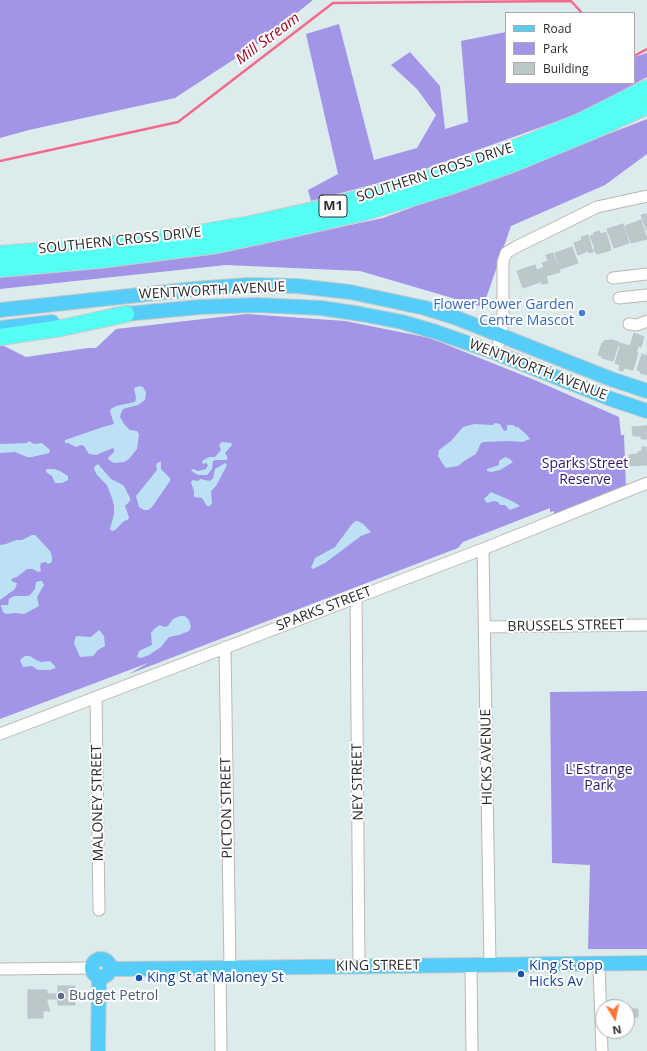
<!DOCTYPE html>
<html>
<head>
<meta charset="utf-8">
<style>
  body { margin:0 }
  #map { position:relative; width:647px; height:1051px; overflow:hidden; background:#dceced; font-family:"Open Sans",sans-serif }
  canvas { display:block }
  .legend { position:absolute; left:505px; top:12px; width:130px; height:72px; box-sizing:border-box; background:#fff; border:1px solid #aaa; margin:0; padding:5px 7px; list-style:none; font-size:12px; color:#2b2b2b }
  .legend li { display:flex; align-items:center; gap:8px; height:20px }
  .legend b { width:20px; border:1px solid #aaa }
  .north { position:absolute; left:595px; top:999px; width:40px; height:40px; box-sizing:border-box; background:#fff; border:1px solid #aaa; border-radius:50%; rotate:170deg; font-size:11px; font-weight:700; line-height:16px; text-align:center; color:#2b2b2b }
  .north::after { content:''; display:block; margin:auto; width:14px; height:18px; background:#ff7637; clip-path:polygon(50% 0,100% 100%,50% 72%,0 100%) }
</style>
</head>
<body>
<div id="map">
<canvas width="647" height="1051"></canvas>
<ul class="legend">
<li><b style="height:5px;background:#56cdf8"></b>Road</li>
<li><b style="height:11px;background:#a295e7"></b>Park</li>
<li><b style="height:11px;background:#bbc7c9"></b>Building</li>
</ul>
<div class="north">N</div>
</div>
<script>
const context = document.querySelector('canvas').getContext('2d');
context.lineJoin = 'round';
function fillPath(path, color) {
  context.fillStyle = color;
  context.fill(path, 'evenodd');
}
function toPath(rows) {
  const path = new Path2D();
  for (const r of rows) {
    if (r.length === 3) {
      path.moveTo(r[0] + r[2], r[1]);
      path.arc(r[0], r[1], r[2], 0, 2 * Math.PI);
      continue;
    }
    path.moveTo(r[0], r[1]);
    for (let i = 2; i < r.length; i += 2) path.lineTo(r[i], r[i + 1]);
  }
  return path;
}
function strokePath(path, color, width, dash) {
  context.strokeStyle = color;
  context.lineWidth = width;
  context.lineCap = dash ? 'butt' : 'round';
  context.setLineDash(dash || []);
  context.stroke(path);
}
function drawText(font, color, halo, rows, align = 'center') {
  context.font = font + ' "Open Sans",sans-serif';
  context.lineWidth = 4;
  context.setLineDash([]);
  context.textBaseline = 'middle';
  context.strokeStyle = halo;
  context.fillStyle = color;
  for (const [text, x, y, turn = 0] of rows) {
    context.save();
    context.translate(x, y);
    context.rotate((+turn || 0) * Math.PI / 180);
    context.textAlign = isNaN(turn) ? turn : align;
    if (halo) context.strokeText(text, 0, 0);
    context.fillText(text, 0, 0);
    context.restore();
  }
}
fillPath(toPath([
  [0,0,313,0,262,41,175,98,29,130,0,138],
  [339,24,374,160,417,148,436,115,417,89,391,65,410,52,440,86,445,129,468,122,461,41,506,32,506,83,634,83,634,57,647,53,647,77,583,112,408,175,311,201,308,190,338,174,306,34],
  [647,119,647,154,605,185,511,226,483,307,360,271,226,265,0,289,0,277,210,255,383,218,531,164],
  [247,314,345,321,430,338,537,381,619,417,621,435,624,435,626,489,554,516,554,511,550,512,550,508,463,542,458,548,129,674,148,663,0,719,0,346,4,346,26,357,88,348,96,348,116,329],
  [647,691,647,949,588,949,590,865,552,863,550,692]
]), '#a295e7');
fillPath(toPath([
  [140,386,143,387,146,392,145,400,138,405,123,409,121,413,120,417,124,424,130,430,137,431,139,434,137,449,129,459,124,462,114,463,109,460,108,458,114,452,114,449,113,448,96,455,89,454,84,446,81,445,76,447,68,443,65,443,65,440,68,439,103,427,114,424,110,411,111,409,116,406,135,402,136,398,134,388],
  [495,423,500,424,504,431,507,430,507,425,514,425,515,427,518,427,527,435,530,439,522,442,510,441,484,442,481,443,476,454,464,461,458,466,446,468,443,464,438,456,439,450,451,441,463,427,474,424,493,425],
  [29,441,34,444,42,443,50,450,49,453,32,457,27,457,15,452,0,453,0,444,27,443],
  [222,442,231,443,232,445,225,453,227,456,227,460,216,460,213,461,212,469,207,475,198,475,193,472,191,470,193,469,198,471,206,469,208,465,206,463,203,464,202,461,209,457,215,457,221,450,219,445],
  [505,457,510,459,513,462,500,470,491,472,487,471,487,469,499,465,499,461],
  [161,461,161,469,170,478,170,481,152,507,148,510,144,510,139,507,136,496,157,470,156,464],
  [225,463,227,465,216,486,211,491,212,503,210,506,207,506,202,498,194,497,194,491,191,482,193,480,198,481,200,479,210,481,213,478,215,469],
  [98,464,111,479,123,485,125,488,130,498,130,501,125,506,129,517,128,520,124,521,115,530,112,531,110,529,114,514,114,506,112,498,107,485,97,475,94,469,95,466],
  [47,469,54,469,60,471,68,476,68,480,62,483,55,483,52,476,46,472,46,470],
  [491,492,514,502,520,506,510,510,505,505,500,505,498,502,494,501,487,503,484,499],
  [356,521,358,521,363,524,371,532,361,536,325,563,313,569,311,568,315,558,335,547,352,524],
  [32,535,35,535,39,539,50,551,52,557,52,562,48,564,46,562,41,563,40,567,41,571,38,572,33,569,27,569,17,577,13,578,11,581,17,583,15,589,0,600,0,545,6,544,16,540,22,540],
  [40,581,42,581,44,585,37,597,39,606,24,614,16,613,6,614,3,612,1,606,2,605,8,605,9,599,14,596,27,596,30,595,35,589,36,582],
  [180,616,185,616,189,620,191,627,189,631,179,635,169,637,161,647,149,655,141,658,137,657,139,651,152,645,151,633,154,629,160,625,164,627,168,626,173,619],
  [99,630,104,636,105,646,98,650,93,656,80,657,74,643,76,636,91,637],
  [25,656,30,656,36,660,41,662,50,661,55,666,55,668,50,670,38,670,32,666,23,667,20,660]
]), '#bde1f4');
strokePath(toPath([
  [634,56,647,49],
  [0,161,178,122,333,3,571,1,582,13]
]), '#f5698a', 2.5);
const building = toPath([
  [647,214,647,231,641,215,647,214],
  [641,220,647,239,631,243,625,226,641,220],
  [623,224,629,243,614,248,607,229,623,224],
  [599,231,601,234,606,232,611,250,597,254,596,252,595,252,594,248,595,248,590,236,594,235,593,233,599,231],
  [588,235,593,252,589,253,588,251,578,255,574,243,582,240,581,237,588,235],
  [572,247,578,263,560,269,555,253,572,247],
  [553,253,560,272,546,276,548,283,542,284,537,270,544,267,542,263,548,261,546,255,553,253],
  [535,265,540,282,523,288,517,271,535,265],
  [634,333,644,337,641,347,638,346,636,353,638,353,633,370,624,368,623,371,619,370,620,365,615,363,620,347,619,346,620,343,630,346,634,333],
  [612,340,619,342,613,361,602,358,602,356,598,355,602,343,603,343,604,341,612,340],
  [642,354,647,356,647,375,640,373,641,371,637,370,642,354],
  [647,426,647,439,641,439,641,436,633,436,632,427,647,426],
  [642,447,647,447,647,465,629,466,629,455,638,454,638,452,642,451,642,447],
  [58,986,75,986,75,1005,58,1005,58,999,47,999,47,994,58,994,58,986],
  [28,990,47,990,47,1002,50,1011,28,1010,28,990],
  [627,1007,631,1007,631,1017,627,1017,627,1007],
  [632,1009,638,1009,638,1017,632,1017,632,1009],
  [28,1010,43,1010,43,1018,28,1018,28,1010]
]);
fillPath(building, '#bbc7c9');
strokePath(building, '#b5c6c9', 1);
const minor = toPath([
  [613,278,647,274],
  [619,298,647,295],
  [629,324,637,325,647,321],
  [496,353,501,335,503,323,503,262,506,253,516,247,597,207,647,196],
  [483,549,490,965],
  [356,597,359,967],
  [485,627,647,625],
  [225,647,230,968],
  [96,697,99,910],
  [0,734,483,549,647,483],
  [599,964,602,1051],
  [471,965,472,1051],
  [220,968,221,1051],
  [0,969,92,968]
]);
const major = toPath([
  [0,310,194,289,248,285,297,286,350,292,425,308,454,317,611,379,647,391],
  [115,315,200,307,257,305,321,308,361,314,402,322,436,332,496,353,611,399,647,411],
  [0,328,52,322],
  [101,968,9],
  [110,968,119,969,220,968,647,963],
  [98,1051,99,977]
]);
const highway = toPath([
  [0,254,89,247,175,237,251,224,331,206,399,187,463,167,528,143,581,121,647,88],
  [0,269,99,260,217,245,297,228,365,212,448,187,515,163,595,130,647,106],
  [0,337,61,328,126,314]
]);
strokePath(minor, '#bfb5b0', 13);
strokePath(major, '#c8c8c8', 16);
strokePath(highway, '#c8c8c8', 18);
strokePath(minor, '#fff', 11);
strokePath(major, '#56cdf8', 14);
strokePath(highway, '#55fff4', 16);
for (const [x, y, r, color] of [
  [582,313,4,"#3f7fe0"],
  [521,974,4,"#1a4fb4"],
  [139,978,4,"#1a4fb4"],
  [61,996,4,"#5c6f8a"]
]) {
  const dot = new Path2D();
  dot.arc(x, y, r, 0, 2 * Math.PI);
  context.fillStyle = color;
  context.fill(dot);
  strokePath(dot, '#fff', 1.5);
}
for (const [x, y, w] of [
  [333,206,28]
]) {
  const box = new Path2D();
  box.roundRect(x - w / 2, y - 11, w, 22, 3);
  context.fillStyle = '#fff';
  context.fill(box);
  strokePath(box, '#2b2b2b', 1);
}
drawText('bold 13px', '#2b2b2b', null, [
  ["M1",333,206]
]);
drawText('14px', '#2b2b2b', '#fff', [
  ["SOUTHERN CROSS DRIVE",435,173,-18],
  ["SOUTHERN CROSS DRIVE",120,241,-6],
  ["WENTWORTH AVENUE",212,291,-3],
  ["WENTWORTH AVENUE",538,370,21],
  ["SPARKS STREET",324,609,-21],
  ["BRUSSELS STREET",566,626,-1],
  ["HICKS AVENUE",487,757,-91],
  ["NEY STREET",358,782,-91],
  ["MALONEY STREET",98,803,-91],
  ["PICTON STREET",227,808,-91],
  ["KING STREET",378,966,-1]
]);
drawText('14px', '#366cbe', '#fff', [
  ["Flower Power Garden",574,305],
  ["Centre Mascot",574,321]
], 'right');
drawText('14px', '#2f166c', '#fff', [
  ["Sparks Street",585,464],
  ["Reserve",585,480],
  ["L'Estrange",599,770],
  ["Park",599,786]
]);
drawText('14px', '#164399', '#fff', [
  ["King St opp",529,966],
  ["Hicks Av",529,982],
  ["King St at Maloney St",147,978]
], 'left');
drawText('14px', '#4e5e75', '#fff', [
  ["Budget Petrol",69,996]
], 'left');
drawText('italic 15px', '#a3061e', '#fff', [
  ["Mill Stream",268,39,-37]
]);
</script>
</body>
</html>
